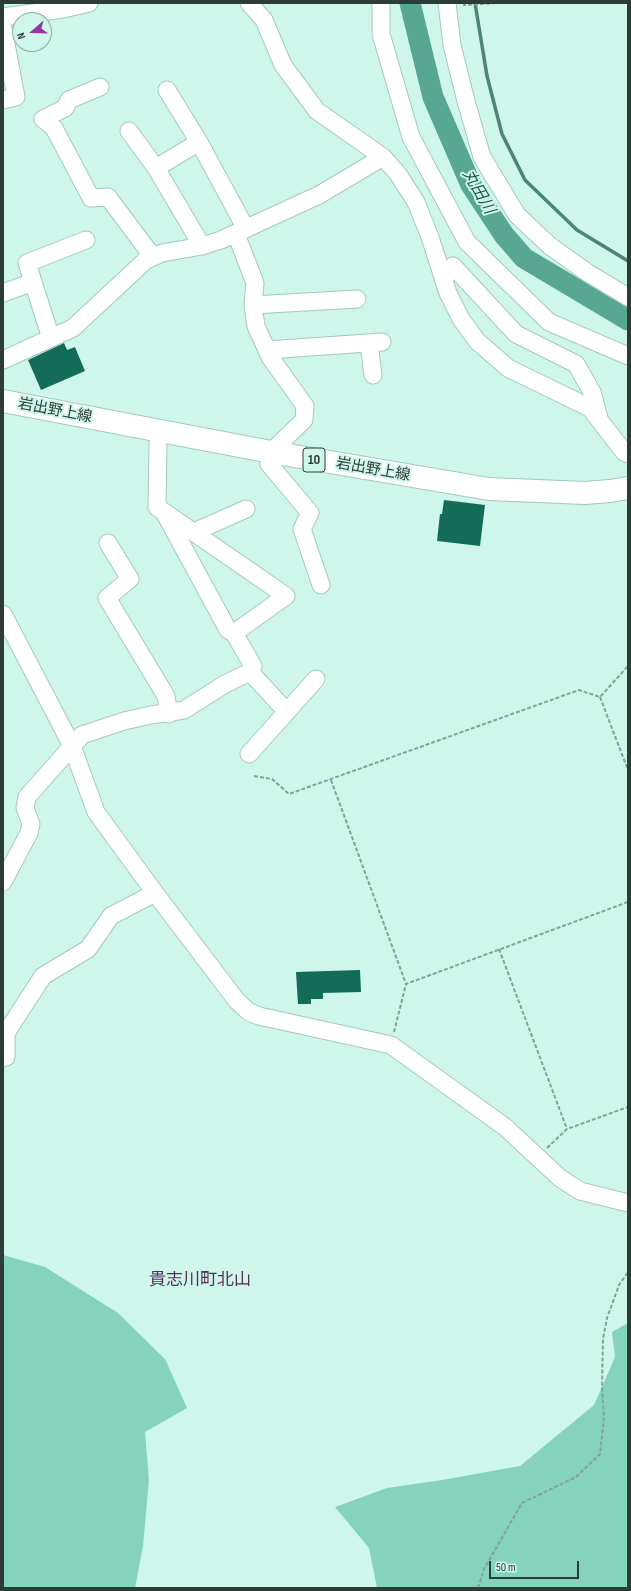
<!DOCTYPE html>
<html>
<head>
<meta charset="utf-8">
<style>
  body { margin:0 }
  #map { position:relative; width:631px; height:1591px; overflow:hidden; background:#cff6ea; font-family:"Sofia Sans Condensed",sans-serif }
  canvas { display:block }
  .frame { position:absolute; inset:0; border:4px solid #2d3c37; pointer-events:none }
  .north { position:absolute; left:12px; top:12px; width:40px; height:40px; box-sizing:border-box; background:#cff6ea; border:1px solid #8eaca2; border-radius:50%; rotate:250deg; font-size:11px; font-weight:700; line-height:16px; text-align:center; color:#2d3c37 }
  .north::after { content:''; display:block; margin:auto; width:14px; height:18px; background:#9637a0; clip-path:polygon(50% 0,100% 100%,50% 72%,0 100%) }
  .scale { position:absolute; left:489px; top:1561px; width:90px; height:18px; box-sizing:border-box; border:2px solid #2d3c37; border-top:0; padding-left:5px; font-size:12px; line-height:14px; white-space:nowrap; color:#2d3c37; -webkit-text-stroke:3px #cff6ea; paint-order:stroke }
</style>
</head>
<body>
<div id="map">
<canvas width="631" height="1591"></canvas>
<div class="frame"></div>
<div class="north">N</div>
<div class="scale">50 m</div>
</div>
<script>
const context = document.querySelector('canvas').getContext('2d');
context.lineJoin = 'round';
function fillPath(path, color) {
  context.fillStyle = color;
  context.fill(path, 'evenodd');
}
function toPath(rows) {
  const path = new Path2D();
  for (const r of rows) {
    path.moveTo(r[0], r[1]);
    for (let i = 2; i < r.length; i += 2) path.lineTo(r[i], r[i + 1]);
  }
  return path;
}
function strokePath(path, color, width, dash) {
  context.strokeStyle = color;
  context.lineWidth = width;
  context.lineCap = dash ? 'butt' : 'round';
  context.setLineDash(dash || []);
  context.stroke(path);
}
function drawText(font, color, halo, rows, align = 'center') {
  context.font = font + ' "Sofia Sans Condensed","Noto Sans JP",sans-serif';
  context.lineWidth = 4;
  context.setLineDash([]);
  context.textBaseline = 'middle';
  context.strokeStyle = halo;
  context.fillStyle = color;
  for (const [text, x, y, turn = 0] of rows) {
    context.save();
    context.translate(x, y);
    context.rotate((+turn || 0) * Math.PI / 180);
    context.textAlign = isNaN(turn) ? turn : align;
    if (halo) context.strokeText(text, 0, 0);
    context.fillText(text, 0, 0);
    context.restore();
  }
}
fillPath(toPath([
  [3,1255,45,1267,118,1313,165,1359,187,1408,145,1432,149,1480,143,1546,135,1588,3,1588],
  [628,1323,628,1588,377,1588,369,1548,335,1507,387,1488,442,1480,520,1466,594,1405,615,1357,612,1332]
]), '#86d3bd');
strokePath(toPath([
  [475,3,487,76,502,134,525,180,577,230,628,261]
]), '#4b8777', 3.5);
strokePath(toPath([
  [410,3,433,97,471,185,504,235,524,258,628,320]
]), '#58a792', 21);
fillPath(toPath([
  [64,343,67,350,75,347,85,371,41,390,28,360],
  [444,500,485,505,480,546,437,541,440,514,442,514],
  [360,970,361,992,323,993,323,999,311,999,311,1004,298,1004,296,972]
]), '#126c59');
const minor = toPath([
  [249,3,264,20,283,65,317,111,383,157,398,174,416,202,430,237,448,293,461,319,477,341,508,368,590,408,624,452,628,454],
  [381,3,381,34,411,137,467,242,549,322,628,356],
  [447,3,452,45,466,101,482,157,517,215,550,246,588,273,628,297],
  [3,17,63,9,89,3],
  [3,28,16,97,3,100],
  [100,87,69,100,65,108,43,119,54,128,91,198,108,197,153,257],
  [167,90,199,142,246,229],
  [129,131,156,168,202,246],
  [156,168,199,142],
  [236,234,255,283,253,305,256,326,270,357,305,406,304,420,271,452,269,464,310,513,302,529,321,585],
  [443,279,453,266,516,334,576,364,592,392,599,418],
  [3,293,33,282],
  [253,305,357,299],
  [51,338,27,263,86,240],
  [369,343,373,375],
  [267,350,382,342],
  [3,360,73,328,146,260,162,253,202,246,221,240,319,195,383,157],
  [161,432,158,443,157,507,286,596,234,633],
  [194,532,246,509],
  [108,543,130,579,107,598,166,696,169,714],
  [3,614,72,746,96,812,155,893,237,1001,249,1012,259,1016,391,1045,505,1127,560,1178,580,1191,628,1203],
  [250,672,287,712],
  [249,754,316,679],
  [3,882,29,833,31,824,25,808,27,797,82,735,124,721,151,715,184,710,225,684,250,672,253,666,234,633,228,630,164,512],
  [3,1058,6,1057,6,1033,43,976,88,949,111,916,155,893]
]);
const major = toPath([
  [3,401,271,452,489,489,585,493,610,491,628,488]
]);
strokePath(minor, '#a3c9bd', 19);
strokePath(major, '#a3c9bd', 24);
strokePath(toPath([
  [464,3,464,5,498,3],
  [600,697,628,770],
  [254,776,272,779,289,794,579,690,600,697,628,666],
  [331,780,406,984],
  [499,949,567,1129],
  [394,1032,406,984,628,902],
  [547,1148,567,1129,628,1107],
  [478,1588,484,1569,522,1503,576,1477,600,1454,604,1417,602,1388,603,1339,607,1318,619,1285,628,1272]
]), '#85a198', 2, [4, 2]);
strokePath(minor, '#fff', 17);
strokePath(major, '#fff', 22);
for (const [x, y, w] of [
  [314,460,22]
]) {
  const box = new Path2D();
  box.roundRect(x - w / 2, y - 12, w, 24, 3);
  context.fillStyle = '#cff6ea';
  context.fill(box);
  strokePath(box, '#2d3c37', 1);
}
drawText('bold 14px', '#2d3c37', null, [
  ["10",314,460]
]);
drawText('15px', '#2d3c37', '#cff6ea', [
  ["岩出野上線",55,411,11],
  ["岩出野上線",373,470,10]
]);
drawText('italic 16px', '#1c5c4d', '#cff6ea', [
  ["丸田川",478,192,60]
]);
drawText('17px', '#592b5e', '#cff6ea', [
  ["貴志川町北山",200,1281]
]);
</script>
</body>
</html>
